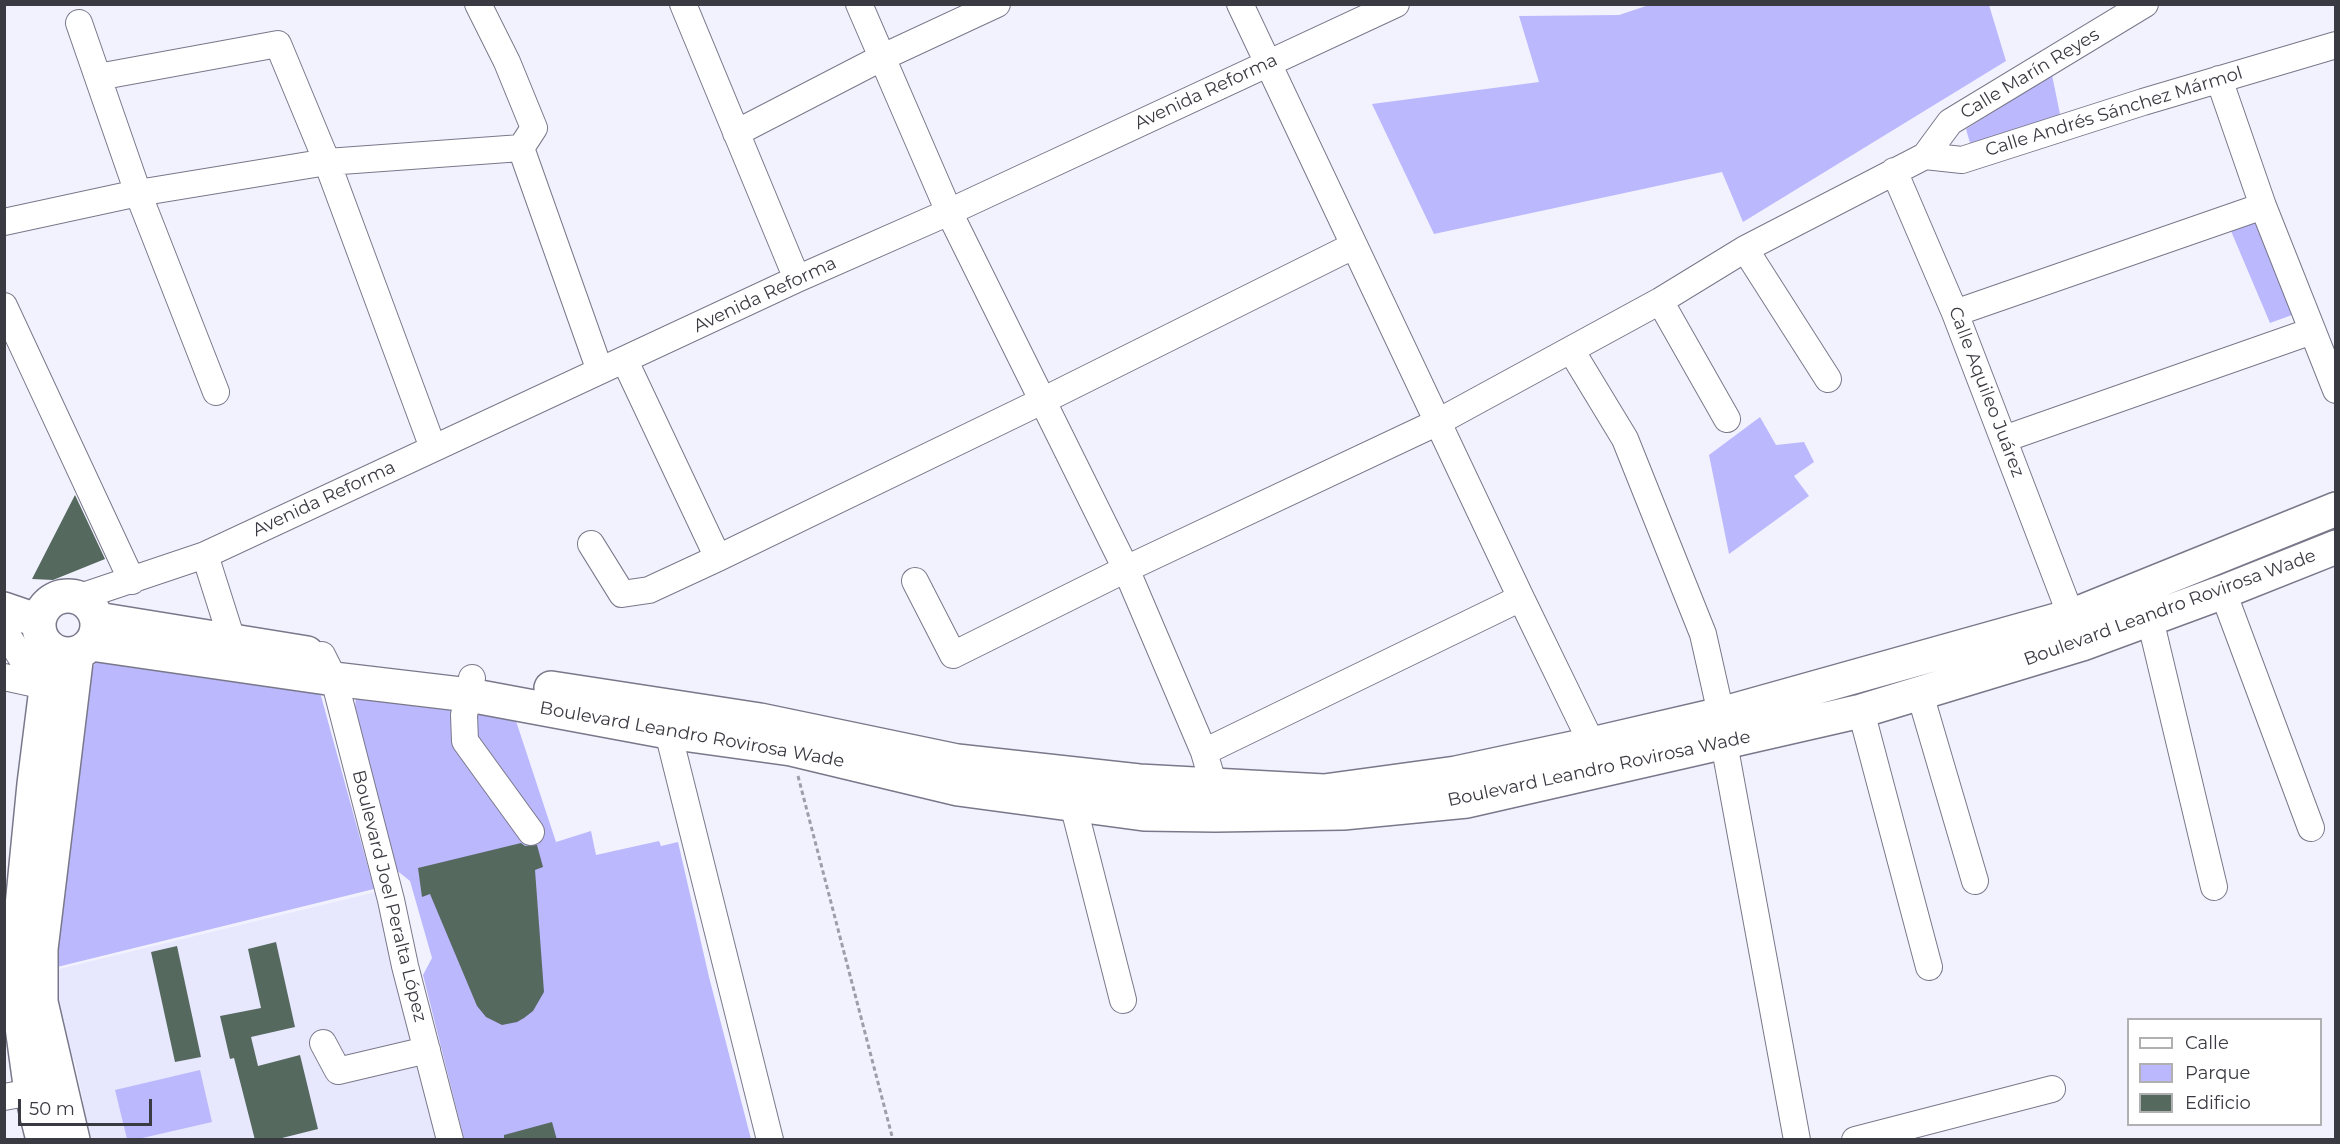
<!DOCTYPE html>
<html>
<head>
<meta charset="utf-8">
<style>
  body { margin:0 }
  #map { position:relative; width:2340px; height:1144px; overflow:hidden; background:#f2f2ff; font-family:Montserrat,sans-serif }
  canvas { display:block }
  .frame { position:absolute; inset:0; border:6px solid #3a3a42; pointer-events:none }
  .legend { position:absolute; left:2127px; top:1018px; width:195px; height:108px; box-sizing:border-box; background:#fff; border:2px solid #b0b0b3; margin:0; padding:8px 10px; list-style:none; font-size:18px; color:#3a3a42 }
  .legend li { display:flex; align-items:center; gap:12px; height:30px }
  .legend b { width:30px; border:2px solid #b0b0b3 }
  .scale { position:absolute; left:18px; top:1099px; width:134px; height:27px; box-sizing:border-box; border:3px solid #3a3a42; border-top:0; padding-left:8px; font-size:18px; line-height:21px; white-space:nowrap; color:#3a3a42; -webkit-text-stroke:4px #fff; paint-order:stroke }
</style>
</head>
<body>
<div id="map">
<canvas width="2340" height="1144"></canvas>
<div class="frame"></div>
<ul class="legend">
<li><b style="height:8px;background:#fff"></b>Calle</li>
<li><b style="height:16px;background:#bbb8fd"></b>Parque</li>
<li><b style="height:16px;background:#56695f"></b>Edificio</li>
</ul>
<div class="scale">50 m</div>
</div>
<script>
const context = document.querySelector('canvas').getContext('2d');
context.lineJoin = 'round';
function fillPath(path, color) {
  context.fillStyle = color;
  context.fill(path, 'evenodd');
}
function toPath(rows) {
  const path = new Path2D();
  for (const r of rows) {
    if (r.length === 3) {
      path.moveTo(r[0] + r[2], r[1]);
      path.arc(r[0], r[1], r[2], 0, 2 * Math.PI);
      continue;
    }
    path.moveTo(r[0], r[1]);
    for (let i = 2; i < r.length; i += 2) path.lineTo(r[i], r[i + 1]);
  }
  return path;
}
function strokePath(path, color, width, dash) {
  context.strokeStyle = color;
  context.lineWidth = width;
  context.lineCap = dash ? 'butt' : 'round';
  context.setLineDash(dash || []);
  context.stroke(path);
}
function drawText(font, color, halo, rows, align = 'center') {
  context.font = font + ' Montserrat,sans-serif';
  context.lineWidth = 6;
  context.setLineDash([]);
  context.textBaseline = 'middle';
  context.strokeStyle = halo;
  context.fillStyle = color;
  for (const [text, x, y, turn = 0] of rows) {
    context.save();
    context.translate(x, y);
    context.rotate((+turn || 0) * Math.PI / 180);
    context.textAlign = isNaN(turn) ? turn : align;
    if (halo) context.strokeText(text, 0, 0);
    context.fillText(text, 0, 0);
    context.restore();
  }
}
fillPath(toPath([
  [376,892,436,1139,87,1139,81,1113,83,1100,75,1061,66,1050,54,992,55,970]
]), '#e7e7fe');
fillPath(toPath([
  [1652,4,1989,5,2006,61,1743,222,1722,172,1434,234,1372,104,1539,82,1519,16,1619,15],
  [2052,75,2061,119,1970,143,1966,129],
  [2253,216,2292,315,2270,323,2228,224],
  [1760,417,1776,445,1804,442,1814,462,1794,476,1809,496,1729,554,1709,455],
  [103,653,318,685,374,889,53,968,88,681,94,665],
  [356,697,514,715,556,842,591,831,596,855,659,841,661,846,678,842,709,977,751,1139,464,1139,423,975,432,958,410,881,395,869,358,721,355,707],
  [200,1070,212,1122,138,1139,127,1139,115,1090]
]), '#bbb8fd');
fillPath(toPath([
  [75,495,105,559,53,580,32,579],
  [521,843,525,846,537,845,543,867,535,870,544,992,533,1011,524,1018,517,1022,502,1025,486,1017,477,1006,430,894,422,897,418,868],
  [276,942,295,1027,251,1037,258,1066,300,1055,318,1129,274,1140,255,1140,234,1058,230,1059,220,1016,261,1008,248,949],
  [177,946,201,1057,175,1062,151,952],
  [552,1122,557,1140,504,1140,504,1135]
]), '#56695f');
const minor = toPath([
  [478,4,507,62,534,128,521,148],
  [683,4,797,279],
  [859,4,949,212,1126,569,1204,752,1214,786,1214,803],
  [1240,4,1521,598,1592,744,1596,761],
  [79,23,138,193,216,392],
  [98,77,278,44,327,162,433,448],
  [2219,79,2263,206,2336,390],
  [736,133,883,57,997,4],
  [521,148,600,371],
  [1925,156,1950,122,2145,4],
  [1894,171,1955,313,2078,634],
  [4,222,138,193,327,162,521,148],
  [1745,249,1828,379],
  [1660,301,1727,419],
  [4,306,132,581],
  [1955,313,2263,206],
  [1571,350,1625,439,1703,634,1721,714,1724,743,1797,1140],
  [625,361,718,558],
  [2004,439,2312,331],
  [591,544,622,594,649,590,718,558,1042,401,1353,246],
  [205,555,232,640],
  [915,581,953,655,1126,569,1438,422,1660,301,1745,249,1925,156,1962,160,2143,102,2336,45],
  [2223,592,2311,828],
  [77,598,205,555,797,279,949,212,1396,4],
  [2150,619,2214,887],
  [4,630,44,694],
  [322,655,334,679,391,900,405,966,450,1140],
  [4,677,36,684],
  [472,678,464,715,465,741,531,832],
  [1920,694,1975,881],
  [1861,711,1929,967],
  [668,732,770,1140],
  [1204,752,1521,598],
  [1073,804,1123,1000],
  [323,1043,338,1071,427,1050],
  [4,1097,48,1089],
  [1855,1140,2052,1089]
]);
const major = toPath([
  [68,625,29],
  [4,609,39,621],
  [97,619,307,653],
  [91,644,334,679,469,695,668,732,791,749,958,789,1144,814,1215,815,1343,813,1467,801,1861,711,2082,644,2223,592,2336,547],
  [551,688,760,720,957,761,1139,781,1324,791,1456,773,1592,744,1721,714,2071,616,2336,509],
  [43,1140,31,1092,19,1005,18,947,34,784,51,649],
  [73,1140,41,1002,41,949,77,653]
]);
strokePath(minor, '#79788a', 28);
strokePath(major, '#79788a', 36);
strokePath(toPath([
  [798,776,893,1140]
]), '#9e9ea9', 3, [4.5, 3]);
strokePath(minor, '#fff', 26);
strokePath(major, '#fff', 33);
drawText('18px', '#3a3a42', '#fff', [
  ["Calle Marín Reyes",2030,74,-31],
  ["Avenida Reforma",1206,92,-25],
  ["Calle Andrés Sánchez Mármol",2114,112,-17],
  ["Avenida Reforma",765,295,-25],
  ["Calle Aquileo Juárez",1986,392,69],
  ["Avenida Reforma",324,499,-25],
  ["Boulevard Leandro Rovirosa Wade",2170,608,-20],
  ["Boulevard Leandro Rovirosa Wade",692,735,10],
  ["Boulevard Leandro Rovirosa Wade",1599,769,-12],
  ["Boulevard Joel Peralta López",389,896,76]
]);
</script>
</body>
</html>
